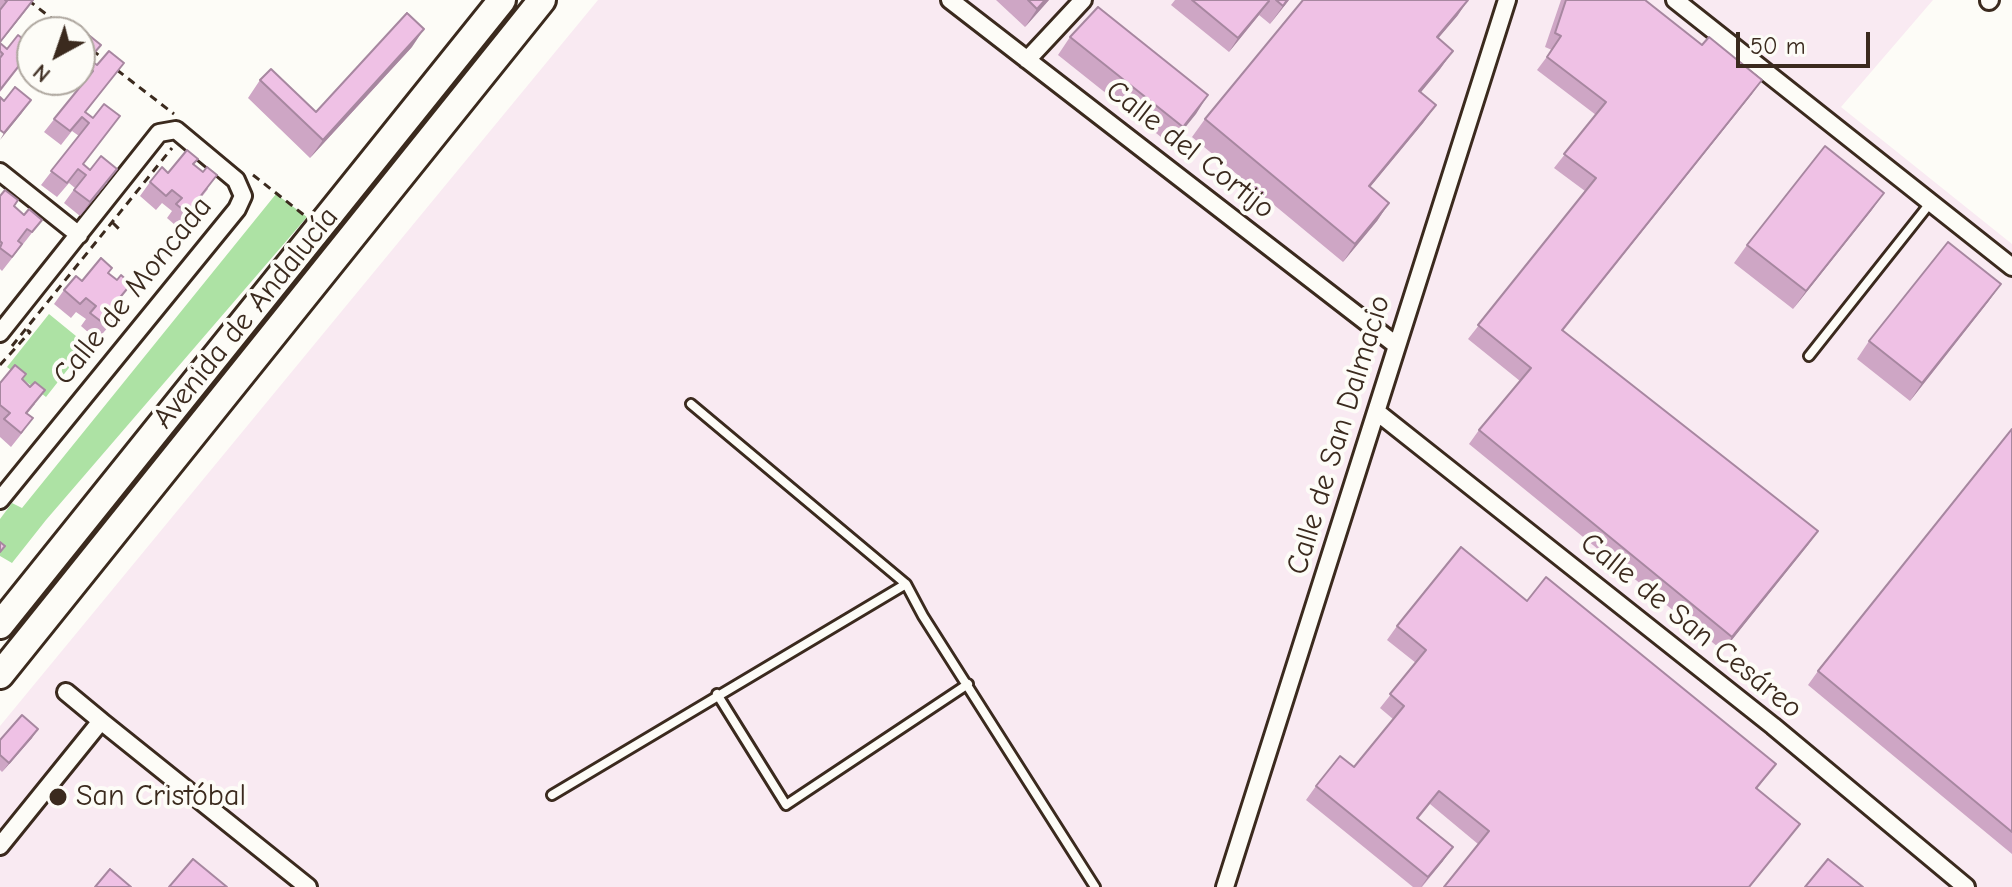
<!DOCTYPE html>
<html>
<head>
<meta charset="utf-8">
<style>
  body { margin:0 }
  #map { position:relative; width:2012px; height:887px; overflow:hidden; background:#fdfcf7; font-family:"Comic Neue",sans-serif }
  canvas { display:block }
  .north { position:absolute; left:16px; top:16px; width:80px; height:80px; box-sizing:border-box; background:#fdfcf7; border:2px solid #afa8a0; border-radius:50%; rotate:220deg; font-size:22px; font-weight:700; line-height:32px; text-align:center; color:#3b2a1e }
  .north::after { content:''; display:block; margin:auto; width:28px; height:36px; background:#3b2a1e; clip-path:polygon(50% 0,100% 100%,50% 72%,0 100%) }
  .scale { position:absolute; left:1736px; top:32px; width:134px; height:36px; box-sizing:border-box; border:4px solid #3b2a1e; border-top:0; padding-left:10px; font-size:24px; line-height:28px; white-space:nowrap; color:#3b2a1e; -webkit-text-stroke:6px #fdfcf7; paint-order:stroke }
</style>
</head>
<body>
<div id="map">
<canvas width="2012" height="887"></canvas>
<div class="north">N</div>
<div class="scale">50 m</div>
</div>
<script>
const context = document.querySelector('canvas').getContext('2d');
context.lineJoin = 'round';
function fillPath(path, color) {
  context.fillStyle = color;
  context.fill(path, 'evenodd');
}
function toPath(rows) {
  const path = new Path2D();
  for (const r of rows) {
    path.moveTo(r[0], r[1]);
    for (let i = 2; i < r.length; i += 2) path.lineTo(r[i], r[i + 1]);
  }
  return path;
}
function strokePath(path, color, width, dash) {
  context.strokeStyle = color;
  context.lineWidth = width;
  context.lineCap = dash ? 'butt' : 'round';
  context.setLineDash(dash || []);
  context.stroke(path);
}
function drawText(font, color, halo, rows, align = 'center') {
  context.font = font + ' "Comic Neue",sans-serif';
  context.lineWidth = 8;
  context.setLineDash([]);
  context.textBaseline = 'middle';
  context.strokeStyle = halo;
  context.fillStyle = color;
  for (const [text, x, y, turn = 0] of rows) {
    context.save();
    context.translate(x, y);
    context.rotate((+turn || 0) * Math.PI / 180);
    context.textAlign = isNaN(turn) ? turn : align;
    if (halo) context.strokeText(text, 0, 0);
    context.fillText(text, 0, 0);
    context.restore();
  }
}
fillPath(toPath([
  [598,0,1933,0,1841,107,2012,244,2012,887,0,887,0,726]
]), '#f9eaf2');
fillPath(toPath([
  [276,194,307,217,46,520,12,563,0,556,0,519,12,503,22,508],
  [49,314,87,345,46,397,7,367]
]), '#ade2a4');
const service = toPath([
  [1809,356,1931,202],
  [691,404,906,584,923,616,1095,887],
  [717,694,786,805,968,684],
  [552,795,906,584]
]);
const minor = toPath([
  [950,0,1396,345],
  [1675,0,2012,267],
  [1989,1,1990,0],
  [1027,60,1083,0],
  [0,172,79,235],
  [0,333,159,133,176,130,236,180,243,196,237,209,0,500],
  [1377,412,1773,726,1966,887],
  [66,692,101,721],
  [0,846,101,721,308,887],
  [1225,887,1507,0]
]);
const primary = toPath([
  [0,625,502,0],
  [0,675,542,0]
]);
strokePath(service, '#3b2a1e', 14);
strokePath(minor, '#3b2a1e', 22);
strokePath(primary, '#3b2a1e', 32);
strokePath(toPath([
  [28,0,69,32],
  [92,50,105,60],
  [117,70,174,114],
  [253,175,304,215],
  [113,223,121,231],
  [12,346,172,148],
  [0,365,30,332,27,330]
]), '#3b2a1e', 3, [8, 6]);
strokePath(service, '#fdfcf7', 8);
strokePath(minor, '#fdfcf7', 16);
strokePath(primary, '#fdfcf7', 26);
fillPath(toPath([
  [0,0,34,0,0,43,24,61,0,92],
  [996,0,1049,0,1025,27],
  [1175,0,1289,0,1270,24,1259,15,1229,52,1171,5],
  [1561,0,1645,0,1752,94,1563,331,1818,531,1723,651,1469,444,1479,430,1520,381,1468,339,1585,191,1554,168,1596,115,1537,70,1552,50,1545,47],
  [1458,15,1438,38,1453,51,1440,69,1421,92,1436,105,1423,123,1370,187,1389,203,1377,221,1343,262,1192,137,1205,119],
  [1070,37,1208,95,1171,145,1058,55],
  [80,38,90,60,97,65,124,63,86,112,110,130,83,164,107,183,80,216,64,203,75,188,69,183,57,197,41,185,79,136,72,131,61,145,44,132,82,84,78,80,80,80],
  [412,47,310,158,248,98,260,80,316,112],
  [48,80,74,80,64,93],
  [194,165,208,189,200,199,195,217,183,232,167,218,172,211,162,203,156,210,140,196,150,182,168,173],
  [1884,193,1871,211,1793,309,1734,263,1747,245],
  [0,196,24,215,42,220,2,271,0,269],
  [108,273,122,298,114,307,110,325,97,340,81,326,86,319,76,312,71,318,54,304,64,290,82,281],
  [2001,284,1988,302,1910,401,1857,359,1869,341],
  [22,379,35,404,27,414,23,432,11,447,0,437,0,383],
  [2012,429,2012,854,1808,685,1818,671],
  [1527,601,1776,764,1757,789,1800,824,1750,887,1444,887,1478,844,1430,804,1418,819,1443,861,1422,887,1413,887,1306,800,1316,786,1354,767,1393,719,1380,708,1416,663,1387,640,1397,626],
  [32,738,2,772,0,770,0,740]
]), '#cea6c5');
fillPath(toPath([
  [34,0,28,8,0,43,0,42],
  [1045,0,1049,0,1025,27,1037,9],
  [1287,0,1289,0,1270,24,1283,6],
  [1468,0,1458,15,1424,55,1437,37],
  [1269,1,1259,15,1229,52,1238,38],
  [424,29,412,47,310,158,323,140],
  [1453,51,1440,69,1407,109,1419,91],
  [1762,80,1752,94,1552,344,1562,330],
  [1208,95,1196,114,1171,145,1183,127],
  [31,100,21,114,0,140,4,133],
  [1436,105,1423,123,1356,204,1369,186],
  [117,169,107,183,80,216,90,202],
  [1884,193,1871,211,1793,309,1806,291],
  [1389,203,1377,221,1343,262,1355,244],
  [2001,284,1988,302,1910,401,1922,383],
  [1818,531,1808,545,1723,651,1732,637],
  [38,729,32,738,2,772,9,763],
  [1453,847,1443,861,1421,887,1428,877]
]), '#a787a0');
const building = toPath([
  [5,0,33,0,0,42,0,10,7,1,5,0],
  [1028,0,1045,0,1037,9,1028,0],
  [1192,0,1268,0,1269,1,1238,38,1192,0],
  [1276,0,1287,0,1283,6,1276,0],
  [1303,0,1468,0,1437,37,1453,51,1419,91,1436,105,1369,186,1389,203,1355,244,1205,119,1303,0],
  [1566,0,1645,0,1702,45,1709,37,1762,80,1562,330,1818,531,1732,637,1479,430,1531,368,1478,325,1596,178,1564,154,1606,102,1547,57,1561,36,1555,33,1566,0],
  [1098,7,1208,95,1183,127,1070,37,1098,7],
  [407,13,424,29,323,140,260,80,271,69,316,112,407,13],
  [85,32,101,45,89,59,97,65,109,51,124,63,85,112,93,118,104,104,120,116,83,164,90,170,101,156,117,169,90,202,74,190,86,175,78,169,67,183,51,171,89,123,82,117,70,131,54,119,93,71,85,64,80,71,80,38,85,32],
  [18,35,32,46,32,49,0,90,0,58,3,54,0,51,0,43,7,49,18,35],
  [15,87,31,100,4,133,0,130,0,97,4,101,15,87],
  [1825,146,1884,193,1806,291,1747,245,1825,146],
  [187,150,198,159,193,164,203,172,207,167,217,175,199,198,205,203,193,218,176,204,182,198,172,190,166,196,150,182,162,167,168,173,187,150],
  [5,190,18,200,14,206,24,215,29,209,42,220,32,232,27,229,18,241,22,244,12,257,0,248,2,243,0,241,0,196,5,190],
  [1948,242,2001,284,1922,383,1869,341,1948,242],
  [101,258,112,268,108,273,117,280,121,275,131,284,113,306,119,312,107,326,90,313,96,306,86,298,80,304,64,290,76,276,82,281,101,258],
  [15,365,26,374,22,379,30,387,35,382,45,390,26,413,33,418,21,433,4,419,10,413,0,405,0,383,15,365],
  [2012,429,2012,832,1818,671,2012,429],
  [0,542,5,546,0,552,0,542],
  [1461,547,1527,601,1546,577,1776,764,1756,788,1800,824,1749,887,1444,887,1489,831,1439,791,1417,818,1453,847,1428,877,1316,786,1340,756,1354,767,1404,706,1390,694,1426,650,1397,626,1461,547],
  [22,715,38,729,9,763,0,755,0,740,22,715],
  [193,859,227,887,169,887,193,859],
  [1828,859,1863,887,1805,887,1828,859],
  [110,869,131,887,95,887,110,869]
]);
fillPath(building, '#efc1e5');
strokePath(building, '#a787a0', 2);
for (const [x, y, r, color] of [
  [58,797,10,"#3b2a1e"]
]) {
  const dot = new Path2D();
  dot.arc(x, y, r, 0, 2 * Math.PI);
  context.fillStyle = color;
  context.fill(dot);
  strokePath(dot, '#fdfcf7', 3);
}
drawText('30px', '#3b2a1e', '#fdfcf7', [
  ["Calle del Cortijo",1190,150,38],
  ["Calle de Moncada",133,291,-51],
  ["Avenida de Andalucía",246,318,-51],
  ["Calle de San Dalmacio",1339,435,-73],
  ["Calle de San Cesáreo",1691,626,39]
]);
drawText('30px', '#3b2a1e', '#fdfcf7', [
  ["San Cristóbal",76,797]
], 'left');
</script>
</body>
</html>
